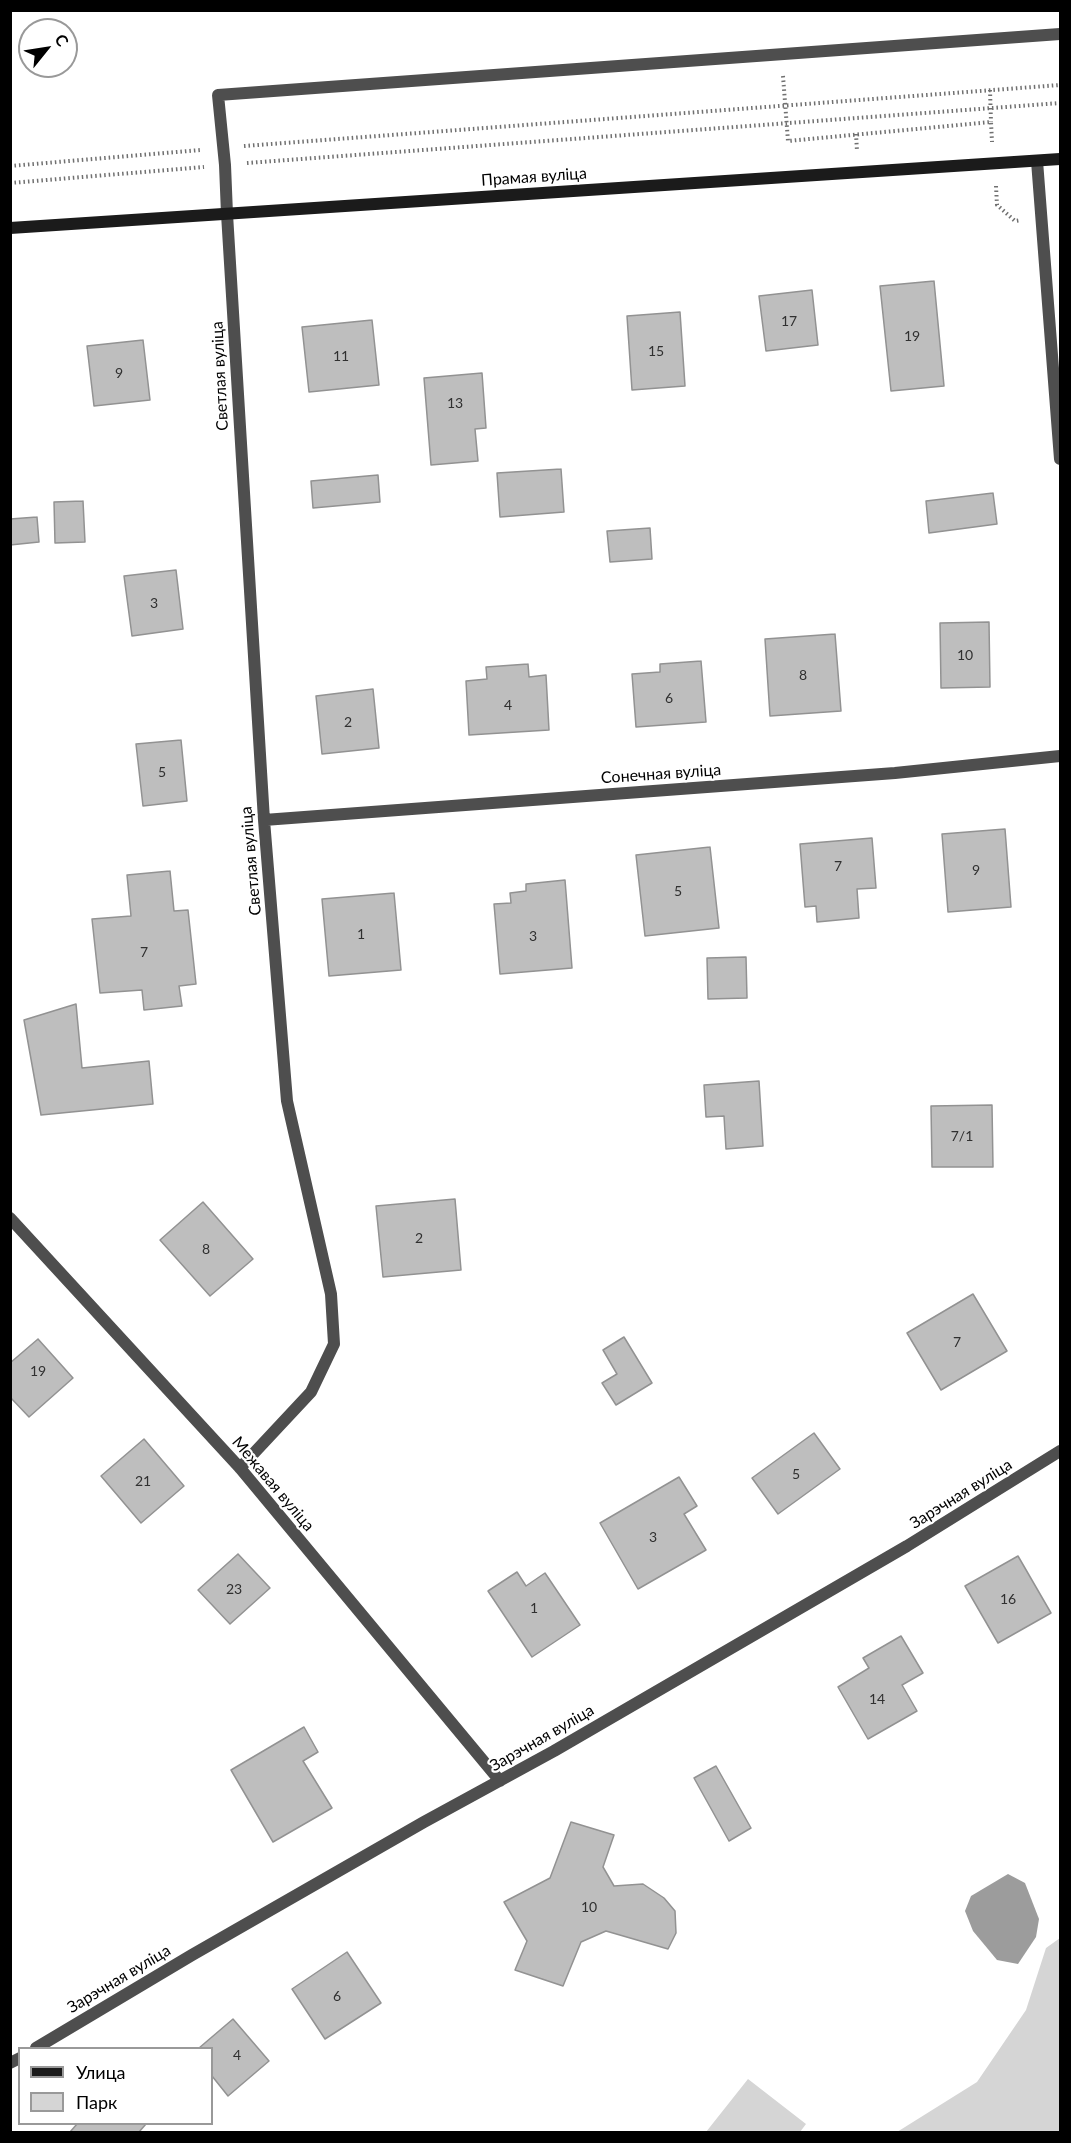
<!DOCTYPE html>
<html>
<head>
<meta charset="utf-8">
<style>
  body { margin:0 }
  #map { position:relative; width:1071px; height:2143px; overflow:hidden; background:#fff; font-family:Lato,sans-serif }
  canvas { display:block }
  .frame { position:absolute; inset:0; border:12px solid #000; pointer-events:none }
  .legend { position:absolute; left:18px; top:2047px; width:195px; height:78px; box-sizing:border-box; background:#fff; border:2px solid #999; margin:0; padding:8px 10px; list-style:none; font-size:18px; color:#000 }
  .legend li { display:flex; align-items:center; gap:12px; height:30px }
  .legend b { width:30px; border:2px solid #999 }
  .north { position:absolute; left:18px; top:18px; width:60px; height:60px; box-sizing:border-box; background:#fff; border:2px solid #999; border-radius:50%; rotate:60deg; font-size:16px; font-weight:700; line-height:24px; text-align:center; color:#000 }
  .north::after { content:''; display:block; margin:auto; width:21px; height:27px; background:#000; clip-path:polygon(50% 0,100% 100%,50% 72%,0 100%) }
</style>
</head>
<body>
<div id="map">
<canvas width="1071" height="2143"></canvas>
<div class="frame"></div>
<ul class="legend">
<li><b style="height:8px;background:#1b1b1b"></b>Улица</li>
<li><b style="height:16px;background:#d5d5d5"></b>Парк</li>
</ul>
<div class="north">С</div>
</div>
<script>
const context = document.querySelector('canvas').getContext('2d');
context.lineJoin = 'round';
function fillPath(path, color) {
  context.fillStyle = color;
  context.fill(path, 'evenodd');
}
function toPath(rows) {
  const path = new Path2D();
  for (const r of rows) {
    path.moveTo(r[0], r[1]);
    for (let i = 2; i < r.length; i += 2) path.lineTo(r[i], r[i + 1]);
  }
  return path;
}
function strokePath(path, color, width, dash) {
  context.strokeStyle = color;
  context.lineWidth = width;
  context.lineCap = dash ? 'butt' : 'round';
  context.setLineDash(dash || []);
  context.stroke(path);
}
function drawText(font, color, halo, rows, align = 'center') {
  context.font = font + ' Lato,sans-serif';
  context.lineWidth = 4.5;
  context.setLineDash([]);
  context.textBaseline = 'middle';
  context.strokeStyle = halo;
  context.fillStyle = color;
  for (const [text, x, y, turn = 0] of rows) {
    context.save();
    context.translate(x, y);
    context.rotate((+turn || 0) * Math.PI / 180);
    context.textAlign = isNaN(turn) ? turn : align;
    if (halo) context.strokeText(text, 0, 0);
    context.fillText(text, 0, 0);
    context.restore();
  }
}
fillPath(toPath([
  [1060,1938,1060,2132,897,2132,977,2082,1026,2010,1046,1948],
  [748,2079,806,2124,800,2132,706,2132]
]), '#d5d5d5');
fillPath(toPath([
  [1008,1874,1025,1883,1039,1919,1036,1937,1018,1964,997,1960,973,1931,965,1911,971,1896]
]), '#9c9c9c');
const building = toPath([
  [934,281,944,386,891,391,880,286,934,281],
  [812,290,818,345,766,351,759,296,812,290],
  [680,312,685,386,632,390,627,316,680,312],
  [372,320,379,385,309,392,302,327,372,320],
  [143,340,150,400,94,406,87,346,143,340],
  [482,373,486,428,475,429,478,461,431,465,424,378,482,373],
  [561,469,564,512,500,517,497,473,561,469],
  [378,475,380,502,313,508,311,481,378,475],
  [993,493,997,524,929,533,926,501,993,493],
  [83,501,85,542,55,543,54,502,83,501],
  [37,517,39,542,10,545,10,519,37,517],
  [650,528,652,559,610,562,607,531,650,528],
  [176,570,183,629,132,636,124,576,176,570],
  [989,622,990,687,941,688,940,623,989,622],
  [835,634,841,711,770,716,765,639,835,634],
  [701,661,706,722,636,727,632,674,660,672,660,664,701,661],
  [528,664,529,677,546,675,549,730,469,735,466,681,487,679,486,667,528,664],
  [373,689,379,748,322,754,316,696,373,689],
  [181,740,187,801,143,806,136,744,181,740],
  [1005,829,1011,907,948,912,942,834,1005,829],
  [872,838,876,888,857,889,859,918,817,922,816,906,805,907,800,844,872,838],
  [710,847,719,928,645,936,636,855,710,847],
  [170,871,174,911,188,910,196,984,179,986,182,1006,144,1010,142,990,100,993,92,919,131,916,127,875,170,871],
  [565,880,572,968,500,974,494,904,511,903,510,893,526,891,526,884,565,880],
  [394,893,401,970,329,976,322,899,394,893],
  [746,957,747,998,708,999,707,958,746,957],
  [76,1004,82,1068,149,1061,153,1104,41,1115,24,1020,76,1004],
  [759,1081,763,1146,726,1149,724,1116,706,1117,704,1085,759,1081],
  [992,1105,993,1167,932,1167,931,1106,992,1105],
  [455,1199,461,1270,383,1277,376,1206,455,1199],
  [203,1202,253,1259,210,1296,160,1240,203,1202],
  [973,1294,1007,1351,941,1390,907,1333,973,1294],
  [624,1337,652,1383,616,1405,602,1383,617,1374,603,1350,624,1337],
  [38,1339,73,1378,29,1417,10,1397,10,1363,38,1339],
  [814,1433,840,1469,778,1514,752,1478,814,1433],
  [144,1439,184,1486,141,1523,101,1476,144,1439],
  [679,1477,697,1506,684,1514,706,1550,638,1589,600,1523,679,1477],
  [238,1554,270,1588,230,1624,198,1590,238,1554],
  [1018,1556,1051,1613,998,1643,965,1586,1018,1556],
  [517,1572,526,1586,545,1573,580,1625,532,1657,488,1591,517,1572],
  [901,1636,923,1673,902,1685,917,1711,868,1739,838,1687,869,1668,863,1658,901,1636],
  [304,1727,318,1752,303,1761,332,1808,273,1842,231,1770,304,1727],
  [716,1766,751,1828,729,1841,694,1778,716,1766],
  [571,1822,614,1835,603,1867,614,1886,643,1884,664,1898,675,1911,676,1933,668,1949,606,1931,581,1942,563,1986,515,1970,527,1941,504,1902,550,1878,571,1822],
  [347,1952,381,2003,325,2039,292,1989,347,1952],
  [233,2019,269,2061,228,2096,212,2076,212,2048,199,2048,233,2019],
  [77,2124,146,2124,139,2132,70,2132,77,2124]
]);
fillPath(building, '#bebebe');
strokePath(building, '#929292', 1.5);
strokePath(toPath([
  [783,76,788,141,991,122,992,142],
  [990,90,991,122],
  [856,134,857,151],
  [244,146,1060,85],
  [247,163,1060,103],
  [10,166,201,150],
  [10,183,204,167],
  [996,186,997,205,1015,221,1021,220]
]), '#707070', 4, [1.5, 3]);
strokePath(toPath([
  [227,214,225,165,218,95,1060,34]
]), '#4e4e4e', 12);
strokePath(toPath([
  [1037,161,1060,459],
  [227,214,264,820,287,1101,331,1294,334,1344,311,1392,240,1468],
  [264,820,895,773,1060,756],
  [10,1218,240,1468,500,1781],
  [36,2048,192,1955,424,1822,554,1751,907,1546,1060,1451],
  [10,2063,20,2058]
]), '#4e4e4e', 12);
strokePath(toPath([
  [10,228,1060,159]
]), '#1b1b1b', 12);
drawText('14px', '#303030', null, [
  ["17",789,321],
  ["19",912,336],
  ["15",656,351],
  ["11",341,356],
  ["9",119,373],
  ["13",455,403],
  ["3",154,603],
  ["10",965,655],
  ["8",803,675],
  ["6",669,698],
  ["4",508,705],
  ["2",348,722],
  ["5",162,772],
  ["7",838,866],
  ["9",976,870],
  ["5",678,891],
  ["1",361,934],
  ["3",533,936],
  ["7",144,952],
  ["7/1",962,1136],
  ["2",419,1238],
  ["8",206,1249],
  ["7",957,1342],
  ["19",38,1371],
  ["5",796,1474],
  ["21",143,1481],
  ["3",653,1537],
  ["23",234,1589],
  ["16",1008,1599],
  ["1",534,1608],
  ["14",877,1699],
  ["10",589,1907],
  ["6",337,1996],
  ["4",237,2055]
]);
drawText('16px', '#000', '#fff', [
  ["Прамая вуліца",534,177,-4],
  ["Светлая вуліца",220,376,-93],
  ["Сонечная вуліца",661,774,-4],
  ["Светлая вуліца",251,861,-95],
  ["Межавая вуліца",273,1484,50],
  ["Зарэчная вуліца",961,1494,-32],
  ["Зарэчная вуліца",542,1738,-30],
  ["Зарэчная вуліца",119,1979,-31]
]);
</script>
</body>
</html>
